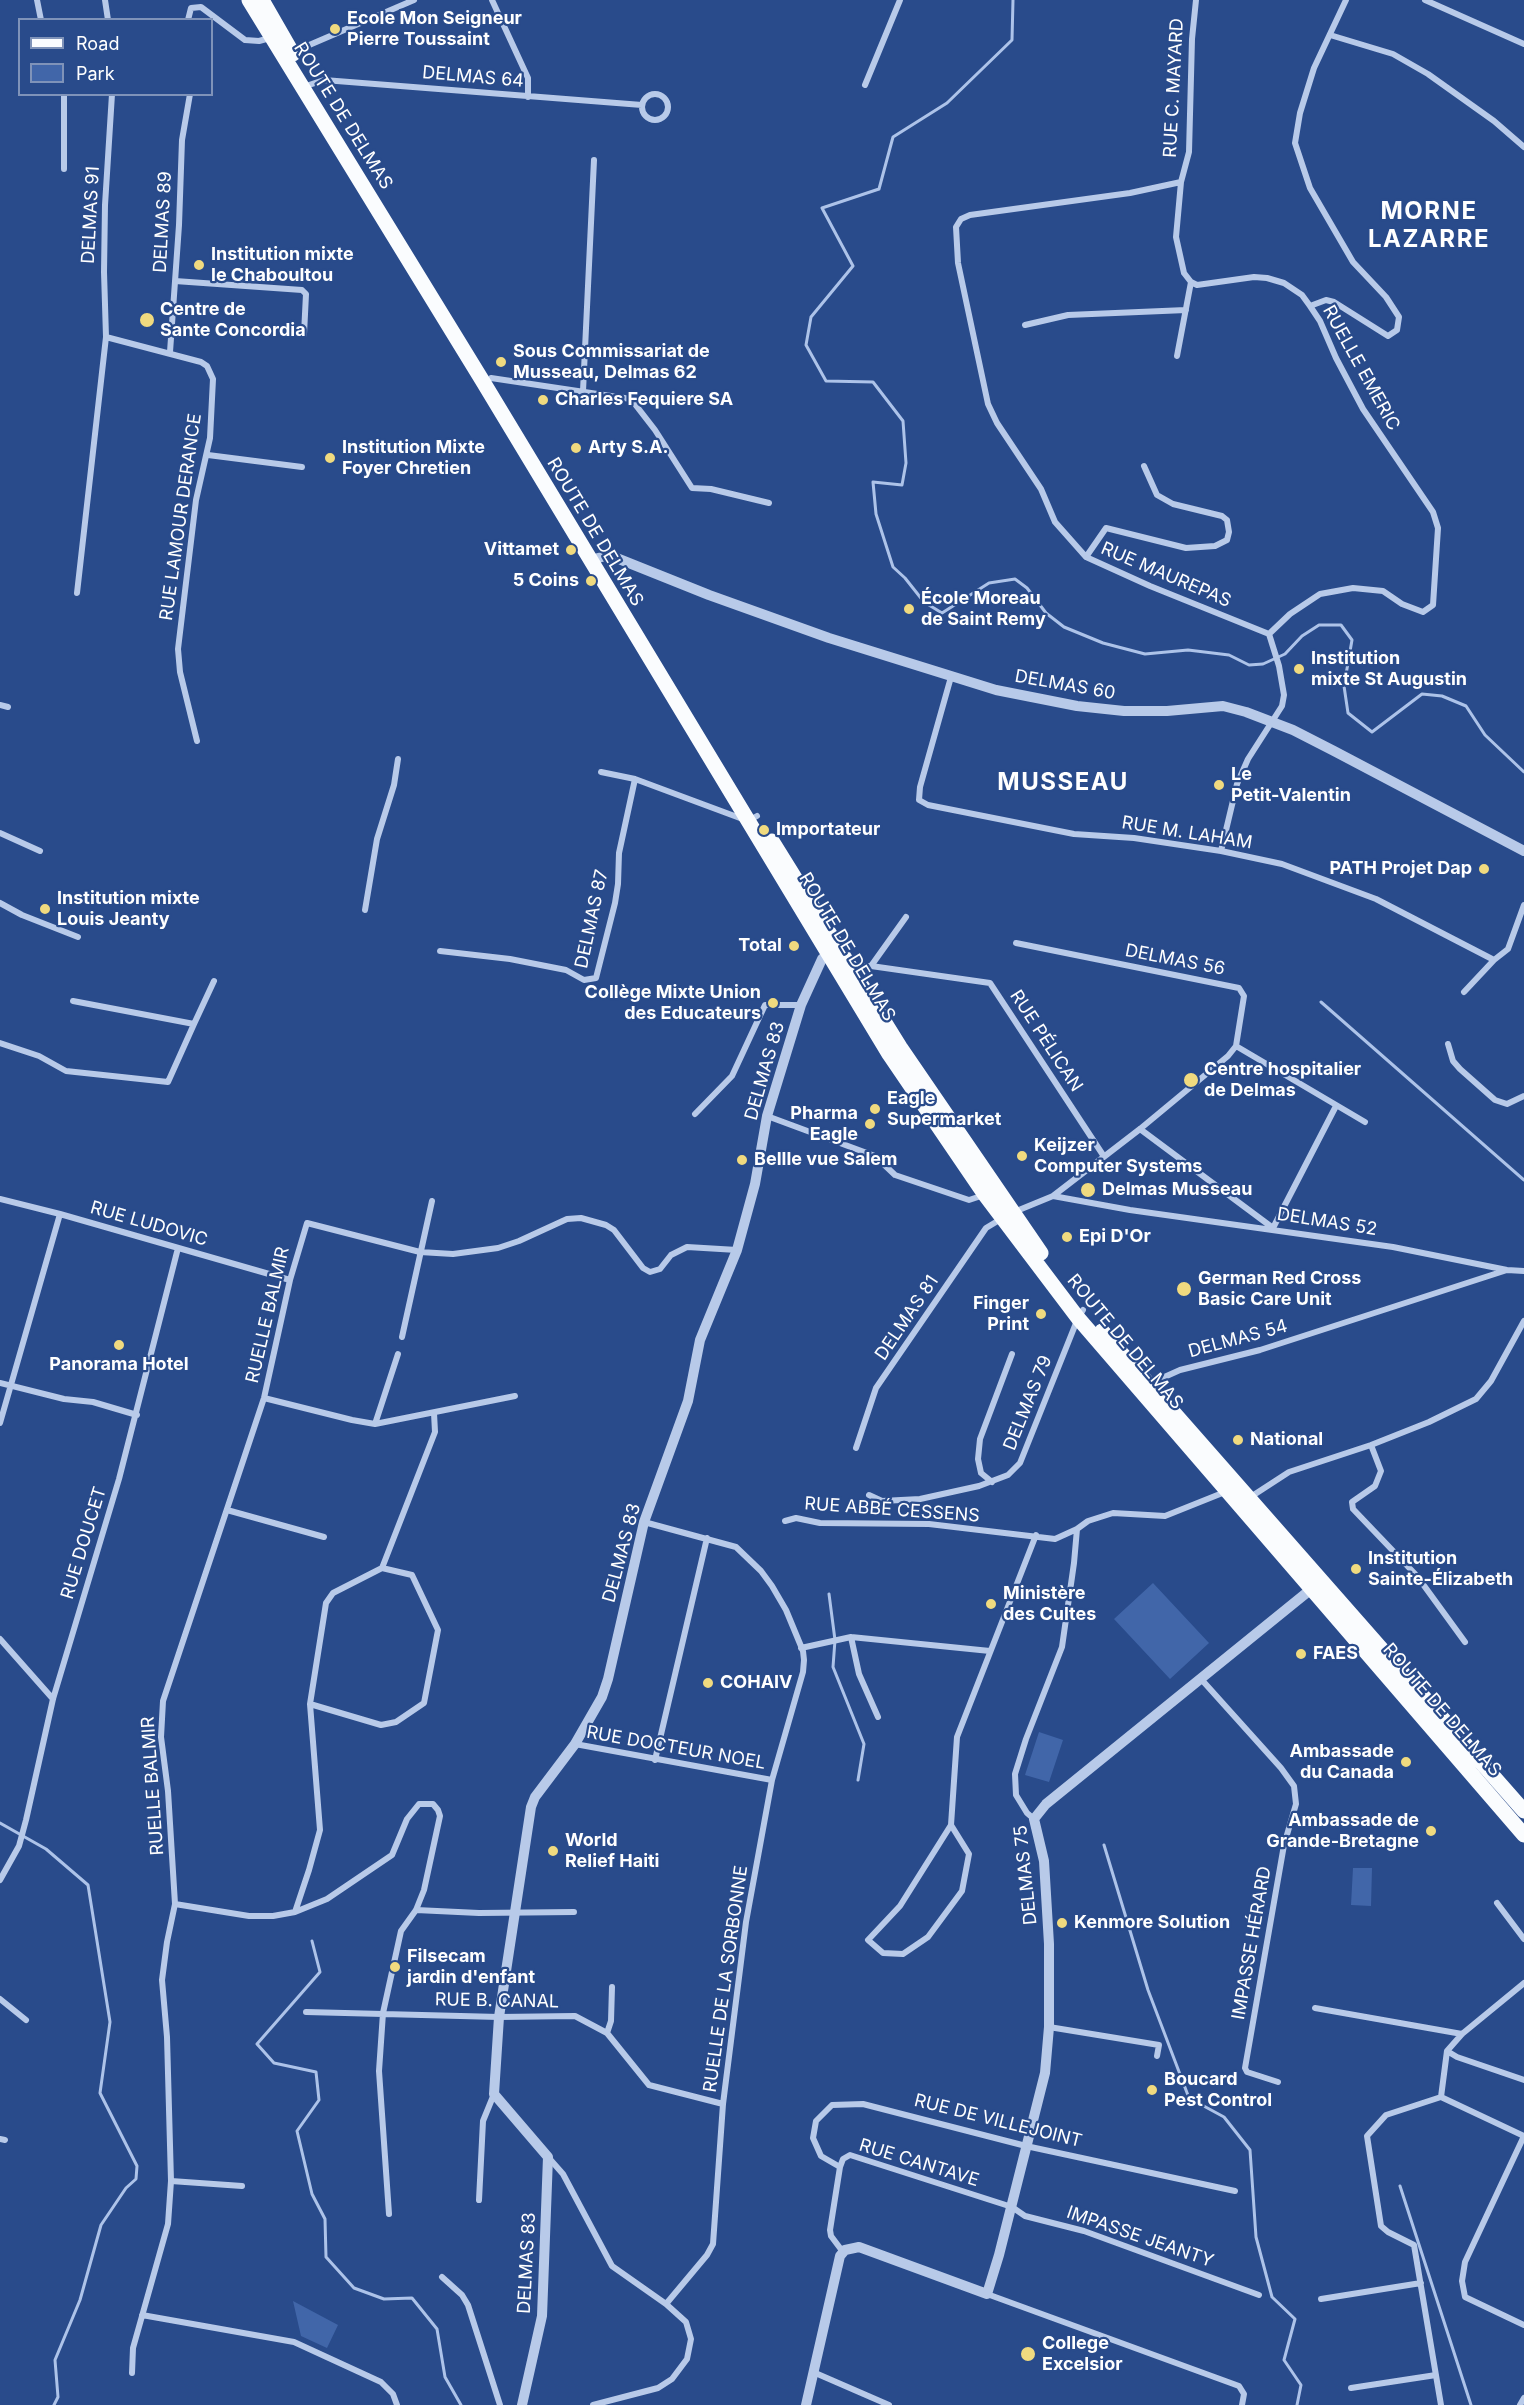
<!DOCTYPE html>
<html>
<head>
<meta charset="utf-8">
<style>
  body { margin:0 }
  #map { position:relative; width:1524px; height:2405px; overflow:hidden; background:#294b8b; font-family:Inter,sans-serif }
  canvas { display:block }
  .legend { position:absolute; left:18px; top:18px; width:195px; height:78px; box-sizing:border-box; background:#294b8b; border:2px solid #7f93b9; margin:0; padding:8px 10px; list-style:none; font-size:18px; color:#fff }
  .legend li { display:flex; align-items:center; gap:12px; height:30px }
  .legend b { width:30px; border:2px solid #7f93b9 }
</style>
</head>
<body>
<div id="map">
<canvas width="1524" height="2405"></canvas>
<ul class="legend">
<li><b style="height:8px;background:#fafcfe"></b>Road</li>
<li><b style="height:16px;background:#4166a9"></b>Park</li>
</ul>
</div>
<script>
const context = document.querySelector('canvas').getContext('2d');
context.lineJoin = 'round';
function fillPath(path, color) {
  context.fillStyle = color;
  context.fill(path, 'evenodd');
}
function toPath(rows) {
  const path = new Path2D();
  for (const r of rows) {
    if (r.length === 3) {
      path.moveTo(r[0] + r[2], r[1]);
      path.arc(r[0], r[1], r[2], 0, 2 * Math.PI);
      continue;
    }
    path.moveTo(r[0], r[1]);
    for (let i = 2; i < r.length; i += 2) path.lineTo(r[i], r[i + 1]);
  }
  return path;
}
function strokePath(path, color, width, dash) {
  context.strokeStyle = color;
  context.lineWidth = width;
  context.lineCap = dash ? 'butt' : 'round';
  context.setLineDash(dash || []);
  context.stroke(path);
}
function drawText(font, color, halo, rows, align = 'center') {
  context.font = font + ' Inter,sans-serif';
  context.lineWidth = 4.5;
  context.setLineDash([]);
  context.textBaseline = 'middle';
  context.strokeStyle = halo;
  context.fillStyle = color;
  for (const [text, x, y, turn = 0] of rows) {
    context.save();
    context.translate(x, y);
    context.rotate((+turn || 0) * Math.PI / 180);
    context.textAlign = isNaN(turn) ? turn : align;
    if (halo) context.strokeText(text, 0, 0);
    context.fillText(text, 0, 0);
    context.restore();
  }
}
fillPath(toPath([
  [1153,1583,1209,1643,1170,1679,1114,1619],
  [1039,1732,1063,1740,1049,1782,1025,1775],
  [1353,1868,1372,1868,1371,1906,1351,1905],
  [293,2301,338,2325,327,2348,301,2336]
]), '#4166a9');
strokePath(toPath([
  [1013,0,1012,40,947,103,893,137,879,189,822,208,853,266,811,317,806,345,826,381,873,382,903,421,906,463,902,485,873,482,876,514,893,567,905,578,924,602,942,613,989,583,1015,579,1027,588,1046,613,1064,627,1103,643,1145,654,1188,650,1229,655,1249,665,1263,664,1285,654,1302,636,1319,625,1341,625,1352,640,1344,686,1348,713,1372,732,1422,694,1442,696,1466,706,1485,735,1524,772],
  [1321,1002,1524,1180],
  [829,1594,835,1640,833,1667,864,1744,858,1780],
  [0,1823,46,1849,88,1885,110,2022,100,2093,137,2166,136,2179,126,2188,101,2225,80,2300,55,2360,58,2397,54,2405],
  [1104,1845,1148,1990,1189,2098,1224,2117,1250,2150,1256,2237,1272,2297,1295,2319,1284,2360,1301,2385,1297,2405],
  [312,1941,320,1972,257,2044,274,2063,316,2072,319,2100,297,2131,312,2194,325,2219,326,2257,354,2288,384,2299,412,2298,437,2329,445,2377,461,2405],
  [1400,2186,1471,2405]
]), '#adc3e9', 3);
strokePath(toPath([
  [37,0,41,20],
  [105,0,108,20],
  [492,0,528,78,528,97],
  [1196,0,1192,39,1189,152,1181,182,1176,237,1184,273,1191,282,1197,285,1254,277,1267,278,1284,283,1302,295,1310,306],
  [1425,0,1524,44],
  [188,20,191,8,201,7,245,40,259,41,270,38],
  [1330,35,1393,54,1428,74,1494,121,1524,147],
  [293,52,414,0],
  [865,85,900,0],
  [303,87,324,80,642,105],
  [655,107,13],
  [64,169,64,94],
  [1181,182,1130,193,970,215,961,219,956,227,958,263,988,404,997,423,1041,489,1055,522,1086,557,1150,586,1269,634],
  [175,281,302,290,306,294,304,334],
  [1025,325,1068,315,1186,310],
  [106,337,201,362,207,366,213,379,210,438,196,500,178,649,180,672,197,741],
  [170,352,179,225,182,140,190,94],
  [1177,356,1191,282],
  [491,378,631,399,655,430,692,488,711,489,769,503],
  [583,391,594,160],
  [208,455,302,467],
  [1086,557,1106,528,1186,548,1215,546,1227,540,1229,532,1227,520,1222,516,1173,504,1157,495,1144,466],
  [77,593,106,337,104,272,105,205,112,94],
  [1269,634,1290,614,1320,594,1353,588,1383,591,1402,604,1423,612,1433,605,1438,528,1433,512,1363,409,1336,358,1320,321,1310,306,1326,300,1334,302,1388,336,1397,330,1399,317,1386,297,1353,262,1310,188,1295,143,1300,113,1314,68,1346,0],
  [951,677,920,787,919,800,928,805,1074,834,1134,838,1221,851,1282,864,1376,899,1494,960,1508,949,1524,905],
  [0,705,8,707],
  [601,772,635,779,748,821,757,816],
  [0,833,40,851],
  [1221,851,1237,784,1248,759,1282,706,1284,695,1279,666,1269,634],
  [0,903,22,915,78,937],
  [365,910,377,839,394,785,398,759],
  [440,951,510,959,566,970,584,980,596,978,615,903,618,884,619,853,635,779],
  [851,966,871,966,906,917],
  [871,966,990,983,1103,1155],
  [1464,992,1494,960],
  [194,1024,214,981],
  [0,1043,39,1056,66,1071,168,1082,194,1024,73,1001],
  [1448,1044,1453,1061,1460,1069,1495,1100,1507,1104,1524,1096],
  [1236,1046,1365,1122],
  [695,1114,732,1076,765,1005,801,1005],
  [767,1116,875,1156,895,1175,969,1200,984,1195],
  [1140,1129,1273,1228,1336,1106],
  [1053,1196,1130,1210,1393,1247,1507,1270,1524,1271],
  [0,1199,60,1214,290,1280],
  [1014,1212,1053,1196,1140,1129,1228,1056,1236,1046,1244,996,1239,988,1016,943],
  [402,1337,432,1201],
  [0,1383,64,1399,93,1402,137,1415],
  [1151,1383,1180,1370,1260,1350,1507,1270],
  [264,1398,352,1420,375,1424,515,1396],
  [0,1423,60,1214],
  [375,1424,398,1354],
  [1371,1445,1381,1471,1375,1486,1352,1502,1353,1509,1417,1576,1465,1642],
  [856,1448,876,1388,986,1228,1001,1219],
  [992,1482,981,1473,978,1459,980,1439,1012,1354],
  [869,1495,882,1501,920,1499,979,1486,1008,1475,1020,1463,1078,1318,1083,1310],
  [1249,1498,1289,1472,1371,1445,1429,1422,1476,1399,1491,1381,1524,1321],
  [227,1510,324,1537],
  [785,1521,796,1518,820,1523,929,1524,1055,1539,1077,1529,1088,1521,1113,1513,1165,1516,1225,1492],
  [644,1522,736,1547,761,1571,772,1586,786,1610,803,1651,804,1660,803,1672,772,1780,746,1922,723,2104,713,2244,707,2255,666,2304],
  [851,1637,859,1674,878,1717],
  [0,1639,53,1699],
  [801,1648,851,1637,990,1651],
  [1201,1679,1281,1768,1294,1786,1296,1804,1284,1845,1245,2068,1247,2072,1278,2082],
  [310,1704,381,1725,396,1722,424,1703,438,1630,412,1575,382,1568],
  [575,1744,772,1780],
  [655,1760,707,1538],
  [1034,1819,1027,1813,1016,1795,1015,1774,1026,1739,1062,1647,1074,1563,1077,1529],
  [951,1825,969,1854,962,1891,928,1937,903,1954,883,1953,868,1940,900,1906,951,1825],
  [951,1825,957,1737,1036,1535],
  [0,1880,19,1846,26,1820,53,1699,119,1479,178,1248],
  [1497,1903,1524,1939],
  [175,1904,249,1916,273,1916,295,1912,327,1899,392,1855,407,1819,419,1804,433,1804,438,1810,440,1816,424,1890,416,1910,401,1931,383,2013,379,2071,389,2214],
  [416,1910,479,1913,574,1912],
  [295,1912,309,1870,320,1830,310,1704,326,1603,333,1593,382,1568,435,1432,434,1413],
  [0,1999,26,2020],
  [1315,2008,1462,2034],
  [306,2012,499,2017,575,2016,607,2033,649,2085,723,2104],
  [1049,2027,1159,2045,1157,2056],
  [607,2033,611,2021,612,1987],
  [1447,2051,1457,2057,1524,2080],
  [1441,2097,1447,2051,1462,2034,1524,1983],
  [1524,2136,1465,2262,1462,2281,1465,2297,1524,2325],
  [0,2139,5,2140],
  [548,2157,563,2174,612,2266,666,2304,686,2322,691,2339,687,2359,672,2379,658,2388,593,2405],
  [840,2167,821,2156,813,2138,816,2121,832,2105,863,2104,1026,2146,1235,2191],
  [171,2181,242,2186],
  [479,2200,483,2121,494,2094],
  [843,2252,831,2236,830,2230,840,2167,843,2159,850,2155,1012,2207,1025,2216,1084,2231,1259,2295],
  [442,2277,462,2295,468,2305,500,2405],
  [987,2294,1239,2386,1244,2394,1242,2405],
  [1321,2299,1421,2283],
  [142,2315,294,2342,381,2382,393,2394,397,2405],
  [813,2372,889,2405],
  [132,2373,133,2348,168,2224,171,2181,167,2037,162,1980,167,1942,175,1904,168,1791,161,1737,163,1701,264,1398,290,1280,307,1223,420,1252,453,1254,498,1248,519,1241,567,1219,581,1218,606,1225,614,1230,643,1268,650,1272,660,1269,671,1255,687,1247,737,1250],
  [1351,2388,1436,2375],
  [1441,2405,1414,2245,1388,2232,1381,2226,1367,2136,1386,2115,1441,2097,1524,2136],
  [1520,2405,1524,2398]
]), '#b8cae9', 6);
strokePath(toPath([
  [590,560,606,556,614,557,709,595,829,638,996,690,1077,706,1124,711,1167,711,1223,706,1246,712,1293,730,1334,751,1524,851],
  [522,2405,542,2316,548,2157,494,2094,499,2017,531,1807,535,1797,575,1744,602,1697,608,1679,644,1522,688,1401,700,1340,737,1250,755,1184,767,1116,801,1005,822,959,832,950],
  [806,2405,840,2256,845,2250,859,2247,987,2294,999,2255,1045,2073,1049,2027,1049,1944,1044,1861,1034,1819,1046,1804,1315,1586]
]), '#b8cae9', 10);
strokePath(toPath([
  [249,0,482,380,889,1054,985,1195,1078,1318,1524,1835],
  [262,0,293,54],
  [772,841,900,1047,1041,1253],
  [1102,1331,1524,1811]
]), '#fafcfe', 15);
for (const [x, y, r, color] of [
  [335,29,6,"#f0da7f"],
  [199,265,6,"#f0da7f"],
  [147,320,8,"#f0da7f"],
  [501,362,6,"#f0da7f"],
  [543,400,6,"#f0da7f"],
  [576,448,6,"#f0da7f"],
  [330,458,6,"#f0da7f"],
  [571,550,6,"#f0da7f"],
  [591,581,6,"#f0da7f"],
  [909,609,6,"#f0da7f"],
  [1299,669,6,"#f0da7f"],
  [1219,785,6,"#f0da7f"],
  [764,830,6,"#f0da7f"],
  [1484,869,6,"#f0da7f"],
  [45,909,6,"#f0da7f"],
  [794,946,6,"#f0da7f"],
  [773,1003,6,"#f0da7f"],
  [1191,1080,8,"#f0da7f"],
  [875,1109,6,"#f0da7f"],
  [870,1124,6,"#f0da7f"],
  [1022,1156,6,"#f0da7f"],
  [742,1160,6,"#f0da7f"],
  [1088,1190,8,"#f0da7f"],
  [1067,1237,6,"#f0da7f"],
  [1184,1289,8,"#f0da7f"],
  [1041,1314,6,"#f0da7f"],
  [119,1345,6,"#f0da7f"],
  [1238,1440,6,"#f0da7f"],
  [1356,1569,6,"#f0da7f"],
  [991,1604,6,"#f0da7f"],
  [1301,1654,6,"#f0da7f"],
  [708,1683,6,"#f0da7f"],
  [1406,1762,6,"#f0da7f"],
  [1431,1831,6,"#f0da7f"],
  [553,1851,6,"#f0da7f"],
  [1062,1923,6,"#f0da7f"],
  [395,1967,6,"#f0da7f"],
  [1152,2090,6,"#f0da7f"],
  [1028,2354,8,"#f0da7f"]
]) {
  const dot = new Path2D();
  dot.arc(x, y, r, 0, 2 * Math.PI);
  context.fillStyle = color;
  context.fill(dot);
  strokePath(dot, '#294b8b', 2);
}
drawText('bold 18px', '#fff', '#294b8b', [
  ["Ecole Mon Seigneur",347,19],
  ["Pierre Toussaint",347,40],
  ["Institution mixte",211,255],
  ["le Chaboultou",211,276],
  ["Centre de",160,310],
  ["Sante Concordia",160,331],
  ["Sous Commissariat de",513,352],
  ["Musseau, Delmas 62",513,373],
  ["Charles Fequiere SA",555,400],
  ["Institution Mixte",342,448],
  ["Foyer Chretien",342,469],
  ["Arty S.A.",588,448],
  ["Vittamet",559,550,"right"],
  ["5 Coins",579,581,"right"],
  ["École Moreau",921,599],
  ["de Saint Remy",921,620],
  ["Institution",1311,659],
  ["mixte St Augustin",1311,680],
  ["Le",1231,775],
  ["Petit-Valentin",1231,796],
  ["Importateur",776,830],
  ["PATH Projet Dap",1472,869,"right"],
  ["Institution mixte",57,899],
  ["Louis Jeanty",57,920],
  ["Total",782,946,"right"],
  ["Collège Mixte Union",761,993,"right"],
  ["des Educateurs",761,1014,"right"],
  ["Centre hospitalier",1204,1070],
  ["de Delmas",1204,1091],
  ["Eagle",887,1099],
  ["Supermarket",887,1120],
  ["Pharma",858,1114,"right"],
  ["Eagle",858,1135,"right"],
  ["Keijzer",1034,1146],
  ["Computer Systems",1034,1167],
  ["Bellle vue Salem",754,1160],
  ["Delmas Musseau",1102,1190],
  ["Epi D'Or",1079,1237],
  ["German Red Cross",1198,1279],
  ["Basic Care Unit",1198,1300],
  ["Finger",1029,1304,"right"],
  ["Print",1029,1325,"right"],
  ["Panorama Hotel",119,1365,"center"],
  ["National",1250,1440],
  ["Institution",1368,1559],
  ["Sainte-Élizabeth",1368,1580],
  ["Ministère",1003,1594],
  ["des Cultes",1003,1615],
  ["FAES",1313,1654],
  ["COHAIV",720,1683],
  ["Ambassade",1394,1752,"right"],
  ["du Canada",1394,1773,"right"],
  ["Ambassade de",1419,1821,"right"],
  ["Grande-Bretagne",1419,1842,"right"],
  ["World",565,1841],
  ["Relief Haiti",565,1862],
  ["Kenmore Solution",1074,1923],
  ["Filsecam",407,1957],
  ["jardin d'enfant",407,1978],
  ["Boucard",1164,2080],
  ["Pest Control",1164,2101],
  ["College",1042,2344],
  ["Excelsior",1042,2365]
], 'left');
drawText('18px', '#fff', '#294b8b', [
  ["DELMAS 64",473,77,5],
  ["RUE C. MAYARD",1174,88,-87],
  ["ROUTE DE DELMAS",343,116,58],
  ["DELMAS 91",91,215,-87],
  ["DELMAS 89",163,222,-87],
  ["RUELLE EMERIC",1361,368,61],
  ["RUE LAMOUR DERANCE",181,517,-82],
  ["ROUTE DE DELMAS",595,532,59],
  ["RUE MAUREPAS",1166,575,23],
  ["DELMAS 60",1065,685,10],
  ["RUE M. LAHAM",1187,833,9],
  ["DELMAS 87",592,919,-78],
  ["ROUTE DE DELMAS",847,947,59],
  ["DELMAS 56",1175,960,11],
  ["RUE PÉLICAN",1046,1041,57],
  ["DELMAS 83",765,1071,-74],
  ["DELMAS 52",1327,1222,9],
  ["RUE LUDOVIC",149,1224,16],
  ["RUELLE BALMIR",268,1315,-77],
  ["DELMAS 81",907,1318,-56],
  ["DELMAS 54",1238,1339,-15],
  ["ROUTE DE DELMAS",1125,1342,50],
  ["DELMAS 79",1028,1403,-68],
  ["RUE ABBÉ CESSENS",892,1510,4],
  ["RUE DOUCET",84,1543,-73],
  ["DELMAS 83",622,1553,-75],
  ["ROUTE DE DELMAS",1442,1710,49],
  ["RUE DOCTEUR NOEL",676,1748,10],
  ["RUELLE BALMIR",153,1786,-94],
  ["DELMAS 75",1026,1875,-96],
  ["IMPASSE HÉRARD",1252,1943,-80],
  ["RUELLE DE LA SORBONNE",726,1979,-82],
  ["RUE B. CANAL",497,2001,1],
  ["RUE DE VILLEJOINT",998,2121,14],
  ["RUE CANTAVE",919,2163,17],
  ["IMPASSE JEANTY",1140,2237,19],
  ["DELMAS 83",527,2263,-87]
]);
context.letterSpacing = '1.5px';
drawText('bold 24px', '#fff', '#294b8b', [
  ["MORNE",1429,212],
  ["LAZARRE",1429,240],
  ["MUSSEAU",1063,783]
]);
context.letterSpacing = '0px';
</script>
</body>
</html>
